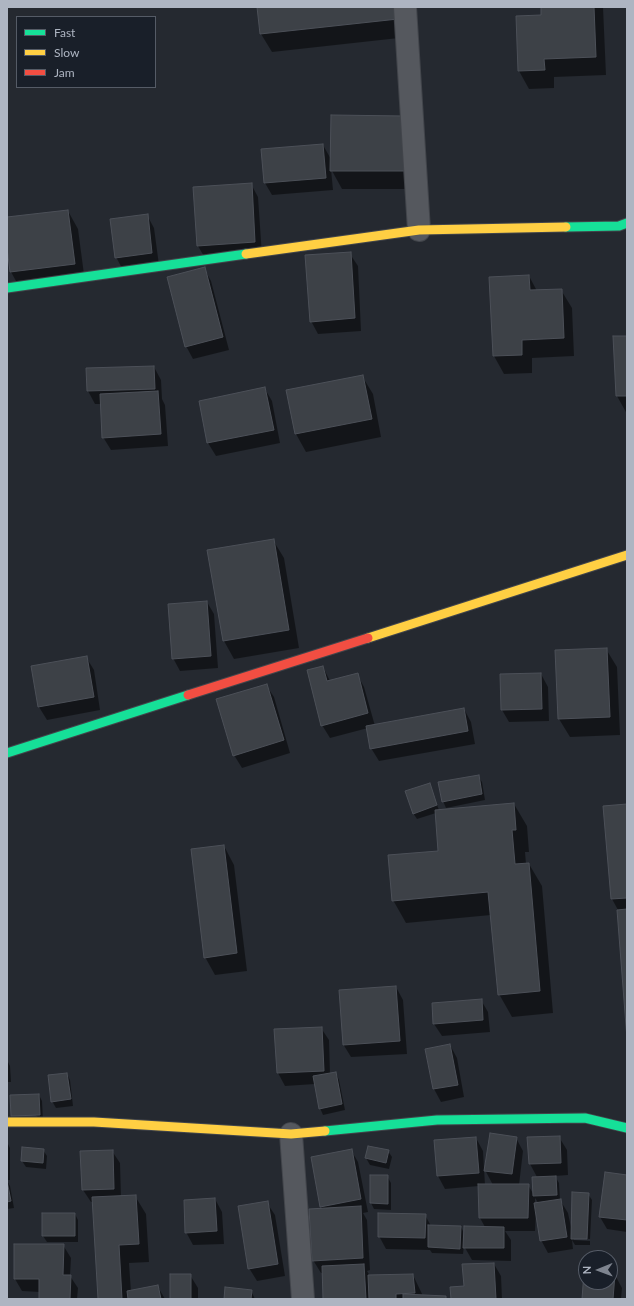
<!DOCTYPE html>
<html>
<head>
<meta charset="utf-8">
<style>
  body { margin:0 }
  #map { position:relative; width:634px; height:1306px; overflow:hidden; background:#252930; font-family:Lato,sans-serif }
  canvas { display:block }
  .frame { position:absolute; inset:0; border:8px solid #aeb5c2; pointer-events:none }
  .legend { position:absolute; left:16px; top:16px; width:140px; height:72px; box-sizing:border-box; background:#191f29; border:1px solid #555b66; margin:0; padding:5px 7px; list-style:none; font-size:12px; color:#aeb5c2 }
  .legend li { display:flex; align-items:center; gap:8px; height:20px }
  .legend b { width:20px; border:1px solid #555b66 }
  .north { position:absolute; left:578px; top:1250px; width:40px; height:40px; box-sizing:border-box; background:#191f29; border:1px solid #555b66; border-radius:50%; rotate:269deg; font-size:11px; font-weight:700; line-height:16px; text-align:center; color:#aeb5c2 }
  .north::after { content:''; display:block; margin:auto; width:14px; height:18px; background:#7e848f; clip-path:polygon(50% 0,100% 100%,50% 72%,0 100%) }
</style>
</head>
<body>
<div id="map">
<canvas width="634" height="1306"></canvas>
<div class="frame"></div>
<ul class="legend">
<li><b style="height:5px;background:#16e098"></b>Fast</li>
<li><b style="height:5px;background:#ffcf43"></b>Slow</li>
<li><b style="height:5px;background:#f24e42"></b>Jam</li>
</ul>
<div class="north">N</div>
</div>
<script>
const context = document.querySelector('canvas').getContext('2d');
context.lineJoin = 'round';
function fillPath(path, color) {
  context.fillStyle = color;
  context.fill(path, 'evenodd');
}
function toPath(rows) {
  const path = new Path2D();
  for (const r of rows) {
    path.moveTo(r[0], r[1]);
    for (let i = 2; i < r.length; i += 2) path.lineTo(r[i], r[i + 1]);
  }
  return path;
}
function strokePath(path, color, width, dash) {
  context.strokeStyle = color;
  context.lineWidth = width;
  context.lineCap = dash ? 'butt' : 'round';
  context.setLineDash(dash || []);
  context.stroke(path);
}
fillPath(toPath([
  [258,7,405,7,408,37,272,52,261,34],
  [542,7,603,7,606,75,554,77,554,88,529,89,519,71,542,16],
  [404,117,414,189,342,189,331,169,333,190,272,195,265,183,323,145,332,161],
  [251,184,258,197,262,255,205,258,198,246],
  [68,211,78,229,85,282,21,290,11,272,7,240,7,218],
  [147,215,154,228,159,265,123,270,116,257],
  [350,254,358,266,361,331,318,334,311,321],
  [204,268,211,281,229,350,193,359,186,346],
  [529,276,537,291,561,290,572,308,574,356,532,358,532,373,504,374,494,356,490,278],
  [614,337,627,337,627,414,617,396],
  [154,367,161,380,162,399,165,405,168,446,111,450,103,437,101,404,95,404,88,391,87,369],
  [362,376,373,394,381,437,306,452,296,434],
  [265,389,272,401,280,443,216,456,208,443,200,401],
  [273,540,284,558,299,648,234,659,224,641,208,551],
  [207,602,214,614,218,668,180,671,173,658],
  [606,649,617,667,620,735,570,737,559,719],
  [86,657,94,670,100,710,47,720,39,707,32,667],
  [323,667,330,681,357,674,364,687,375,726,464,709,471,722,475,744,379,761,371,748,368,728,330,738,322,725],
  [541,674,548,687,549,721,509,722,502,710],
  [266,685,274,697,290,753,242,768,234,755],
  [478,776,482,782,485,800,446,808,443,801],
  [429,784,439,810,514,804,527,826,529,852,525,852,526,864,529,864,542,886,553,1013,512,1017,499,994,491,915,406,923,393,900,439,852,436,813,417,819,413,813],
  [627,805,627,1026,618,910,612,899],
  [224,846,234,865,247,971,215,975,205,957],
  [396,987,403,1000,407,1054,351,1057,343,1044],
  [481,1000,488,1012,490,1032,442,1036,434,1024],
  [321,1028,329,1040,330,1074,336,1073,339,1080,345,1110,323,1115,320,1108,315,1084,285,1086,278,1073,275,1030],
  [450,1045,457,1058,464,1097,441,1102,434,1089,427,1050],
  [7,1060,10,1066,11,1082,7,1082],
  [67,1074,70,1080,73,1106,56,1108,52,1101],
  [39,1095,42,1101,43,1121,11,1096],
  [559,1137,567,1150,568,1175,555,1176,559,1183,560,1200,568,1213,572,1232,588,1194,592,1200,590,1239,574,1238,574,1240,590,1241,590,1245,575,1245,572,1240,573,1249,548,1253,541,1240,536,1212,535,1231,505,1231,511,1240,511,1261,472,1260,464,1246,463,1254,432,1253,430,1250,386,1249,379,1236,425,1215,431,1226,461,1227,465,1235,485,1227,480,1218,479,1186,445,1189,438,1176,435,1141,476,1138,483,1151,485,1185,493,1185,485,1170,516,1138,523,1151,519,1185,528,1185,534,1195,537,1177,530,1164,528,1138],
  [535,1198,539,1204,535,1204],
  [7,1142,10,1148,10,1180,7,1180],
  [43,1150,47,1156,46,1169,26,1167,22,1161],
  [351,1150,358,1162,368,1212,363,1213,367,1220,370,1270,367,1271,370,1276,413,1275,423,1296,445,1297,447,1299,324,1299,323,1273,321,1273,313,1260,323,1210,321,1207],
  [112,1151,120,1163,121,1197,135,1196,146,1214,149,1262,129,1263,131,1292,158,1287,165,1299,99,1299,93,1202,91,1202,83,1190],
  [388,1151,392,1157,389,1169,370,1165,366,1158],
  [371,1176,387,1176,391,1183,391,1210,374,1209,371,1203],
  [627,1176,627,1232,607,1229,600,1217],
  [7,1181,10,1186,14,1208,7,1209],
  [215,1199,222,1212,224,1244,193,1245,186,1232],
  [267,1203,275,1215,285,1276,257,1281,249,1268],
  [75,1214,78,1220,78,1242,47,1242,43,1236],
  [63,1245,71,1258,70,1276,78,1288,77,1299,40,1299,40,1292,22,1291,15,1279],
  [494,1264,501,1276,502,1299,452,1299],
  [586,1273,586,1282,610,1282,610,1275,615,1275,622,1288,621,1299,583,1299],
  [190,1275,198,1288,198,1299,171,1299],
  [251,1291,255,1299,225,1299]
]), '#0007');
const building = toPath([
  [257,7,397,7,398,19,260,34,257,7],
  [541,7,594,7,596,57,544,59,545,70,518,71,516,16,541,15,541,7],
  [331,115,404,116,404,171,330,171,331,115],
  [323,144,326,178,264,183,261,149,323,144],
  [252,183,255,242,197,246,193,187,252,183],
  [68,210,75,264,10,272,7,248,7,217,68,210],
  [148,214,152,253,115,258,110,219,148,214],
  [351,252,355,318,310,322,305,255,351,252],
  [205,267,223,337,185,347,167,277,205,267],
  [529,275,530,290,562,289,564,338,522,340,522,355,493,356,489,277,529,275],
  [613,336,627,336,627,396,616,396,613,336],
  [154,366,155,389,87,391,86,368,154,366],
  [363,375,372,419,295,434,286,390,363,375],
  [265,387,274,430,207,443,199,401,265,387],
  [158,391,161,434,102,438,100,394,158,391],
  [274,539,289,630,223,641,207,550,274,539],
  [207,601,211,656,172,659,168,604,207,601],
  [607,648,610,717,558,719,555,650,607,648],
  [87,656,94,697,38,707,31,666,87,656],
  [323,666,327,681,358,673,368,713,321,726,307,670,323,666],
  [541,673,542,709,501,710,500,674,541,673],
  [267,684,284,740,233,756,216,699,267,684],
  [464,708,468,731,370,749,366,726,464,708],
  [479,775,482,794,442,802,438,782,479,775],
  [430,783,437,805,413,814,405,791,430,783],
  [514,803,516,830,512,830,515,864,529,863,540,991,498,995,488,892,392,901,388,855,438,851,435,810,514,803],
  [627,804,627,898,611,899,603,806,627,804],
  [224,845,237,953,204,958,191,849,224,845],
  [627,909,627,1039,617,910,627,909],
  [396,986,400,1041,343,1045,339,990,396,986],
  [482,999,483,1020,433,1024,432,1003,482,999],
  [322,1027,324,1071,277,1073,274,1029,322,1027],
  [450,1044,458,1085,433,1089,425,1049,450,1044],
  [336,1072,342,1104,319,1109,313,1076,336,1072],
  [67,1073,71,1099,51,1102,48,1075,67,1073],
  [39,1094,40,1115,11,1116,10,1095,39,1094],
  [490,1133,517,1137,512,1174,484,1171,490,1133],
  [560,1136,561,1163,529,1164,527,1137,560,1136],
  [476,1137,479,1173,437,1176,434,1140,476,1137],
  [368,1146,389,1150,386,1163,365,1158,368,1146],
  [22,1147,44,1149,43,1163,21,1161,22,1147],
  [352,1149,361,1199,320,1207,311,1157,352,1149],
  [113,1150,114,1189,82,1190,80,1151,113,1150],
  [605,1172,627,1175,627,1220,599,1217,605,1172],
  [370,1175,388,1175,388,1204,370,1203,370,1175],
  [556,1176,557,1195,533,1196,532,1177,556,1176],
  [7,1181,11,1201,7,1202,7,1181],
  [478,1184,529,1184,528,1218,479,1218,478,1184],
  [572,1192,589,1193,587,1239,571,1239,572,1192],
  [136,1195,139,1244,119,1245,122,1299,98,1299,92,1197,136,1195],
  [215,1198,217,1231,185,1233,184,1200,215,1198],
  [561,1199,567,1237,540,1241,534,1203,561,1199],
  [268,1201,278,1264,248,1269,238,1206,268,1201],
  [361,1206,363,1258,312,1261,309,1209,361,1206],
  [42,1213,75,1213,75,1236,42,1236,42,1213],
  [378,1213,426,1214,425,1238,378,1237,378,1213],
  [428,1225,461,1226,460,1249,428,1247,428,1225],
  [464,1226,504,1227,504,1248,463,1248,464,1226],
  [14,1244,64,1244,63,1275,71,1275,70,1299,39,1299,39,1279,14,1279,14,1244],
  [494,1263,496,1299,451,1299,450,1287,464,1286,462,1264,494,1263],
  [364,1264,366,1299,323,1299,322,1266,364,1264],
  [584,1272,586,1272,586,1282,610,1282,610,1274,615,1274,613,1299,582,1299,584,1272],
  [170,1274,191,1274,191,1299,170,1299,170,1274],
  [413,1274,415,1293,396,1294,396,1299,369,1299,368,1275,413,1274],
  [158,1285,161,1299,128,1299,127,1291,158,1285],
  [225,1287,252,1290,251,1299,224,1299,225,1287],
  [403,1294,446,1296,446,1299,403,1299,403,1294]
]);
fillPath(building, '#3d4147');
strokePath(building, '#4c5058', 1);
const street = toPath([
  [405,7,419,230],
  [291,1134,303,1299]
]);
const fast = toPath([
  [566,227,619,226,627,223],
  [7,288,246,254],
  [7,753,188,695],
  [325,1131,437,1120,585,1118,627,1128]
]);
const slow = toPath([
  [246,254,419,230,566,227],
  [368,638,627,555],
  [7,1122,94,1122,291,1134,325,1131]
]);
const jam = toPath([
  [188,695,368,638]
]);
strokePath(street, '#42454b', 24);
strokePath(fast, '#42454b', 11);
strokePath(slow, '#42454b', 11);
strokePath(jam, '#42454b', 11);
strokePath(street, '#55585e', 22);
strokePath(fast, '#16e098', 9);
strokePath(slow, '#ffcf43', 9);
strokePath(jam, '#f24e42', 9);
</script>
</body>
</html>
